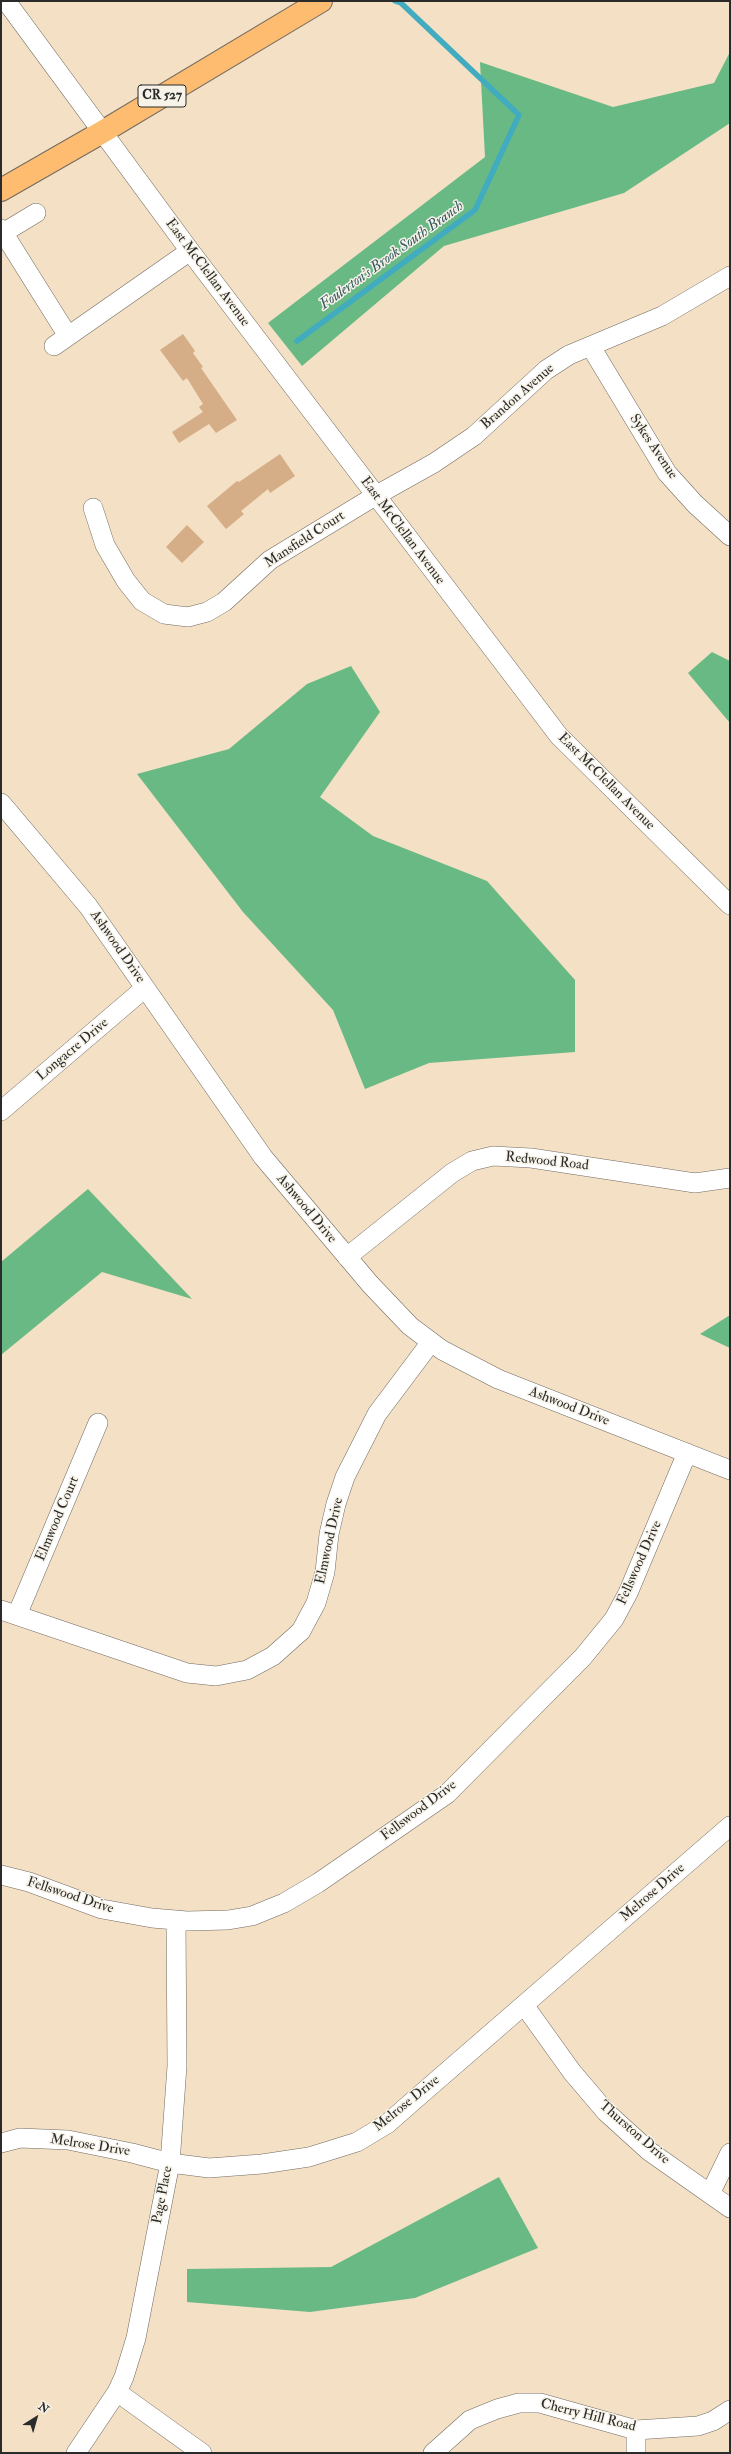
<!DOCTYPE html>
<html>
<head>
<meta charset="utf-8">
<style>
  body { margin:0 }
  #map { position:relative; width:731px; height:2454px; overflow:hidden; background:#f3e0c5; font-family:"IM FELL Double Pica",serif }
  canvas { display:block }
  .frame { position:absolute; inset:0; border:2px solid #2b2b2b; pointer-events:none }
  .north { position:absolute; left:16px; top:2398px; width:40px; height:40px; -webkit-text-stroke:3px #f7f3e8; paint-order:stroke; rotate:37deg; font-size:11px; font-weight:700; line-height:16px; text-align:center; color:#2b2b2b }
  .north::after { content:''; display:block; margin:auto; width:14px; height:18px; background:#2b2b2b; clip-path:polygon(50% 0,100% 100%,50% 72%,0 100%) }
</style>
</head>
<body>
<div id="map">
<canvas width="731" height="2454"></canvas>
<div class="frame"></div>
<div class="north">N</div>
</div>
<script>
const context = document.querySelector('canvas').getContext('2d');
context.lineJoin = 'round';
function fillPath(path, color) {
  context.fillStyle = color;
  context.fill(path, 'evenodd');
}
function toPath(rows) {
  const path = new Path2D();
  for (const r of rows) {
    path.moveTo(r[0], r[1]);
    for (let i = 2; i < r.length; i += 2) path.lineTo(r[i], r[i + 1]);
  }
  return path;
}
function strokePath(path, color, width, dash) {
  context.strokeStyle = color;
  context.lineWidth = width;
  context.lineCap = dash ? 'butt' : 'round';
  context.setLineDash(dash || []);
  context.stroke(path);
}
function drawText(font, color, halo, rows, align = 'center') {
  context.font = font + ' "IM FELL Double Pica",serif';
  context.lineWidth = 3;
  context.setLineDash([]);
  context.textBaseline = 'middle';
  context.strokeStyle = halo;
  context.fillStyle = color;
  for (const [text, x, y, turn = 0] of rows) {
    context.save();
    context.translate(x, y);
    context.rotate((+turn || 0) * Math.PI / 180);
    context.textAlign = isNaN(turn) ? turn : align;
    if (halo) context.strokeText(text, 0, 0);
    context.fillText(text, 0, 0);
    context.restore();
  }
}
fillPath(toPath([
  [730,52,730,123,624,193,444,246,302,366,268,323,485,157,480,62,613,107,714,83],
  [712,652,730,661,730,723,688,673],
  [351,666,380,712,320,797,373,836,487,881,575,980,575,1052,429,1063,365,1089,333,1010,243,912,137,774,229,749,307,684],
  [88,1189,192,1299,102,1272,1,1355,1,1262],
  [730,1315,730,1348,700,1334],
  [499,2177,538,2248,415,2298,310,2312,187,2302,187,2269,331,2267]
]), '#69b985');
strokePath(toPath([
  [297,341,475,210,519,115,401,3,395,1]
]), '#41acc0', 5.5);
fillPath(toPath([
  [183,334,195,351,193,353,203,367,201,368,237,420,216,433,209,424,179,443,172,432,203,412,199,407,203,404,187,378,183,381,160,350],
  [280,454,295,476,270,493,268,489,241,511,244,514,226,529,207,506,237,481,239,482],
  [187,525,204,542,182,563,166,547]
]), '#d5ad86');
const minor = toPath([
  [6,1,190,251,559,736,730,905],
  [1,229,68,336],
  [3,233,36,213],
  [54,346,190,251],
  [591,347,667,473,695,504,730,536],
  [93,508,105,545,126,581,142,601,164,614,188,617,207,612,224,602,270,560,375,496,434,463,474,436,546,370,569,355,662,316,730,276],
  [1,803,88,906,263,1157,370,1284,410,1326,442,1350,498,1379,730,1470],
  [1,1111,145,988],
  [347,1257,452,1173,472,1161,493,1156,531,1158,695,1183,730,1178],
  [1,1610,187,1673,216,1676,247,1670,273,1656,301,1631,316,1603,325,1572,329,1534,336,1504,345,1477,377,1414,431,1342],
  [17,1615,98,1423],
  [1,1875,29,1882,102,1909,152,1918,187,1921,228,1920,252,1916,284,1903,318,1883,447,1794,583,1657,614,1619,628,1593,687,1453],
  [524,2005,572,2072,606,2112,649,2151,730,2208],
  [1,2143,20,2138,68,2140,132,2153,170,2163,209,2168,262,2164,309,2157,357,2142,387,2124,412,2102,730,1826],
  [710,2194,730,2153],
  [117,2392,202,2453],
  [76,2453,117,2392,124,2377,136,2338,170,2163,177,2066,176,1920],
  [433,2453,470,2420,497,2409,519,2403,540,2403,636,2430,698,2426,713,2421,730,2410],
  [636,2453,636,2430]
]);
const major = toPath([
  [1,190,104,131,321,1]
]);
strokePath(minor, '#716a61', 20);
strokePath(major, '#716a61', 24);
strokePath(minor, '#fff', 19);
strokePath(major, '#fdbc6f', 22);
for (const [x, y, w] of [
  [162,96,48]
]) {
  const box = new Path2D();
  box.roundRect(x - w / 2, y - 11, w, 22, 3);
  context.fillStyle = '#f7f3e8';
  context.fill(box);
  strokePath(box, '#2b2b2b', 1);
}
drawText('bold 13px', '#2b2b2b', null, [
  ["CR 527",162,96]
]);
drawText('14px', '#2b2b2b', '#f7f3e8', [
  ["East McClellan Avenue",207,273,53],
  ["Brandon Avenue",518,397,-41],
  ["Sykes Avenue",653,447,56],
  ["East McClellan Avenue",402,531,53],
  ["Mansfield Court",305,540,-33],
  ["East McClellan Avenue",606,782,45],
  ["Ashwood Drive",117,947,55],
  ["Longacre Drive",73,1050,-40],
  ["Redwood Road",547,1162,6],
  ["Ashwood Drive",306,1209,50],
  ["Ashwood Drive",569,1407,21],
  ["Elmwood Court",58,1519,-67],
  ["Elmwood Drive",330,1541,-78],
  ["Fellswood Drive",640,1563,-66],
  ["Fellswood Drive",419,1811,-37],
  ["Melrose Drive",653,1893,-41],
  ["Fellswood Drive",70,1896,18],
  ["Melrose Drive",407,2104,-39],
  ["Thurston Drive",634,2133,41],
  ["Melrose Drive",90,2146,9],
  ["Page Place",163,2195,-79],
  ["Cherry Hill Road",588,2416,14]
]);
drawText('italic 15px', '#33585f', '#f7f3e8', [
  ["Foulerton's Brook South Branch",392,256,-36]
]);
</script>
</body>
</html>
